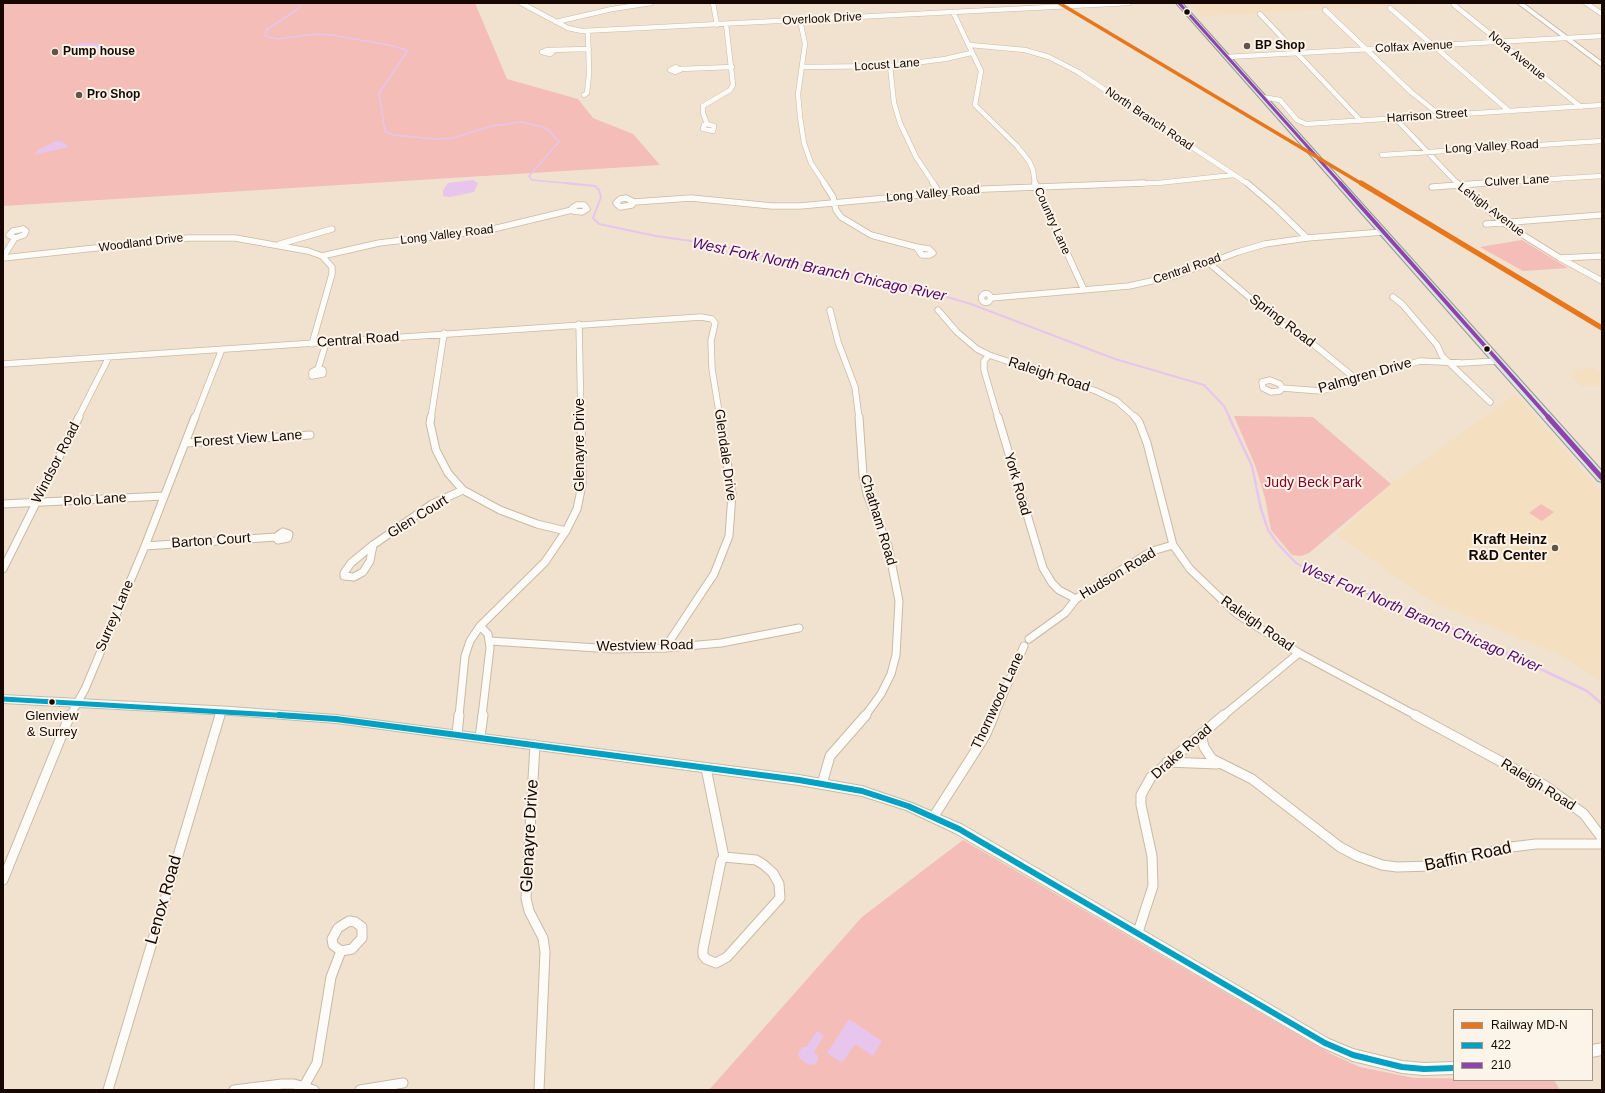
<!DOCTYPE html>
<html>
<head>
<meta charset="utf-8">
<style>
  body { margin:0 }
  #map { position:relative; width:1605px; height:1093px; overflow:hidden; background:#f0e2cf; font-family:Helvetica,sans-serif }
  canvas { display:block }
  .frame { position:absolute; inset:0; border:4px solid #160800; pointer-events:none }
  .legend { position:absolute; left:1453px; top:1009px; width:140px; height:72px; box-sizing:border-box; background:#fcf4e9; border:1px solid #a0968c; margin:0; padding:5px 7px; list-style:none; font-size:12px; color:#160800 }
  .legend li { display:flex; align-items:center; gap:8px; height:20px }
  .legend b { width:20px; border:1px solid #a0968c }
</style>
</head>
<body>
<div id="map">
<canvas width="1605" height="1093"></canvas>
<div class="frame"></div>
<ul class="legend">
<li><b style="height:5px;background:#e8761a"></b>Railway MD-N</li>
<li><b style="height:5px;background:#01a1c4"></b>422</li>
<li><b style="height:5px;background:#8e44ad"></b>210</li>
</ul>
</div>
<script>
const context = document.querySelector('canvas').getContext('2d');
context.lineJoin = 'round';
function fillPath(path, color) {
  context.fillStyle = color;
  context.fill(path, 'evenodd');
}
function toPath(rows) {
  const path = new Path2D();
  for (const r of rows) {
    if (r.length === 3) {
      path.moveTo(r[0] + r[2], r[1]);
      path.arc(r[0], r[1], r[2], 0, 2 * Math.PI);
      continue;
    }
    path.moveTo(r[0], r[1]);
    for (let i = 2; i < r.length; i += 2) path.lineTo(r[i], r[i + 1]);
  }
  return path;
}
function strokePath(path, color, width, dash) {
  context.strokeStyle = color;
  context.lineWidth = width;
  context.lineCap = dash ? 'butt' : 'round';
  context.setLineDash(dash || []);
  context.stroke(path);
}
function drawText(font, color, halo, rows, align = 'center') {
  context.font = font + ' Helvetica,sans-serif';
  context.lineWidth = 4;
  context.setLineDash([]);
  context.textBaseline = 'middle';
  context.strokeStyle = halo;
  context.fillStyle = color;
  for (const [text, x, y, turn = 0] of rows) {
    context.save();
    context.translate(x, y);
    context.rotate((+turn || 0) * Math.PI / 180);
    context.textAlign = isNaN(turn) ? turn : align;
    if (halo) context.strokeText(text, 0, 0);
    context.fillText(text, 0, 0);
    context.restore();
  }
}
fillPath(toPath([
  [1190,3,1445,3,1202,16],
  [1595,368,1602,375,1602,385,1582,387,1572,376,1575,375,1571,370],
  [1516,394,1602,493,1602,682,1564,657,1431,601,1337,535,1391,484]
]), '#f4dfc1');
fillPath(toPath([
  [3,3,475,3,507,79,578,99,593,118,633,134,660,165,3,206],
  [1522,240,1568,268,1523,271,1480,247],
  [1234,416,1313,417,1391,484,1309,553,1301,556,1292,555,1271,530,1265,498,1255,465],
  [1541,504,1554,512,1542,521,1529,513],
  [963,840,1331,1054,1360,1067,1414,1078,1554,1080,1560,1090,709,1090,862,917]
]), '#f4bdb7');
fillPath(toPath([
  [82,43,99,44,103,48,97,52,71,55,66,52,71,47],
  [56,141,63,142,69,147,34,155,38,150],
  [473,180,478,183,474,192,450,197,443,196,443,190,448,183],
  [849,1019,882,1041,873,1056,855,1044,842,1063,827,1053],
  [817,1031,824,1036,814,1052,818,1056,818,1061,815,1064,809,1065,800,1059,798,1054,802,1047,806,1047]
]), '#e8c5ed');
strokePath(toPath([
  [302,3,298,9,266,30,265,36,277,39,318,34,331,35,389,45,406,50,407,52,379,93,385,131,393,135,436,139,453,138,492,126,521,122,543,127,550,131,559,142,529,176,532,180,576,184]
]), '#e8c5ed', 1.5);
strokePath(toPath([
  [564,183,595,186,599,190,601,197,593,218,599,224,656,236,712,244,800,265,917,288,971,304,1115,359,1204,385,1224,406,1230,418]
]), '#e8c5ed', 2);
strokePath(toPath([
  [1229,417,1252,466,1261,509,1268,530,1278,544,1296,563,1318,575,1340,582,1473,637,1587,691,1602,704]
]), '#e8c5ed', 2.5);
const minorFar3 = toPath([
  [521,3,568,28,582,31,1129,3],
  [713,3,717,25],
  [1586,3,1602,14],
  [1454,5,1581,107],
  [1390,8,1509,111],
  [1325,10,1411,92,1441,116],
  [953,12,981,71,975,105,1017,146,1029,161,1033,170,1035,184],
  [1260,14,1361,121],
  [800,20,805,44,798,94,800,117,804,143,811,163,825,184],
  [556,22,612,9,651,3],
  [970,45,1025,50,1049,57,1078,72,1248,184],
  [554,51,550,54,542,52,547,50,589,49],
  [1227,57,1602,36],
  [890,66,894,103,900,123,916,157,934,184],
  [676,67,680,70,675,72,670,70,676,67],
  [803,67,890,66,945,59,971,53],
  [680,69,732,67],
  [584,95,587,93,589,74,588,31],
  [1262,97,1280,100,1297,120,1306,124,1602,105],
  [1395,118,1458,184],
  [707,124,703,113,703,106,730,90,733,85,726,24],
  [707,124,714,126,713,131,703,129,704,125,707,124],
  [1382,155,1602,141],
  [1115,184,1158,183,1233,175],
  [1471,184,1602,176]
]);
const minorFar2 = toPath([
  [824,183,833,197,836,210,841,217,871,235,916,247],
  [933,183,939,193],
  [1035,183,1084,290],
  [1247,183,1275,207,1307,238],
  [1457,183,1502,222,1560,258,1602,281],
  [1432,187,1486,183],
  [626,198,634,202,632,205,620,207,616,203,620,199,626,198],
  [634,202,691,198,772,206,800,206,985,189,1144,183],
  [577,205,584,205,587,209,582,212,573,211,572,208,577,205],
  [1486,224,1602,215],
  [23,229,26,231,24,235,15,238,9,235,13,231,23,229],
  [280,244,332,229],
  [916,247,929,249,933,253,930,255,922,255,916,247],
  [322,256,379,243,489,230,572,210],
  [3,257,15,238],
  [3,258,188,238,235,238,308,251,322,256,332,267,332,274,312,344],
  [1560,258,1602,256],
  [1209,263,1282,325,1297,331,1356,379],
  [986,298,4.5],
  [1393,297,1402,304,1437,345,1442,356,1490,402],
  [991,298,1129,286,1174,276,1238,252,1265,244,1307,238,1383,232],
  [830,310,838,342,855,387,859,418],
  [938,310,957,332,977,349,989,355,1096,391,1117,401,1136,418],
  [579,324,581,418],
  [989,355,984,361,984,370,998,418],
  [3,364,701,317,712,319,715,323,711,341,712,369,720,418],
  [318,369,323,370,323,374,312,376,312,372,318,369],
  [318,369,326,343],
  [1270,380,1280,384,1282,388,1280,391,1271,392,1263,388,1262,382,1270,380],
  [1282,388,1321,391,1420,361,1463,363,1496,361],
  [78,418,109,357],
  [195,418,222,349],
  [431,418,444,333]
]);
const minorFar1 = toPath([
  [431,417,430,423,436,450,448,473,463,490,500,510,537,524,566,531],
  [859,417,863,475,867,494,888,546,899,601,896,655,891,674,881,694,865,716],
  [998,417,1043,568,1052,583,1059,590,1076,599],
  [1135,417,1139,422,1147,443,1173,545,1190,569,1237,614,1299,653,1417,716],
  [186,443,310,435],
  [3,504,164,496],
  [283,532,289,534,288,538,278,540,276,537,283,532],
  [373,545,370,561,363,572,354,577,344,576,344,573,351,563,373,545],
  [373,545,432,504,463,490],
  [145,546,276,537],
  [3,569,79,417],
  [480,626,488,634,490,648,482,716],
  [1029,639,1065,613,1076,599,1094,587,1152,551,1173,545],
  [490,641,613,649,665,648,721,643,799,628],
  [665,648,714,574,729,536,732,494,720,417],
  [70,716,85,689,145,546,195,417],
  [219,716,221,710],
  [459,716,465,656,470,641,480,626,545,562,566,531,577,509,582,485,581,417],
  [994,716,1024,646],
  [1223,716,1299,653]
]);
const minor = toPath([
  [1415,715,1544,785,1584,814,1602,838],
  [457,734,459,715],
  [1201,734,1204,747,1212,759,1252,779,1340,847,1357,856,1382,865,1397,867,1432,866,1511,847,1536,844,1602,844],
  [480,737,483,715],
  [535,745,526,898,529,911,543,938,545,952,539,1090],
  [1167,762,1217,764],
  [706,768,724,857],
  [822,784,830,756,866,715],
  [934,816,985,736,994,715],
  [724,857,756,860,764,865,773,873,779,884,780,898,727,957,716,963,706,959,703,955,703,949,721,861,724,857],
  [3,880,70,715],
  [349,921,355,922,362,927,362,938,352,949,341,951,333,945,332,939,338,928,349,921],
  [1138,932,1153,886,1152,856,1141,805,1141,795,1151,777,1224,715],
  [304,1086,317,1063,331,977,341,951],
  [108,1090,220,715],
  [234,1090,282,1084,294,1084,314,1090],
  [360,1090,403,1083]
]);
const secondary = toPath([
  [1517,3,1523,3,1602,62,1602,67,1517,3],
  [3,695,231,707,336,715,799,775,862,786,912,803,963,825,1329,1039,1353,1049,1402,1061,1424,1063,1454,1062,1454,1074,1424,1075,1402,1073,1353,1061,1321,1047,955,833,906,810,862,796,799,785,336,723,231,715,3,703,3,695],
  [1602,1043,1602,1055,1592,1057,1592,1045,1602,1043]
]);
const primary = toPath([
  [1176,3,1182,3,1602,471,1602,482,1598,481,1176,3]
]);
strokePath(minorFar3, '#c8baa6', 5.5);
strokePath(minorFar2, '#c8baa6', 7);
strokePath(minorFar1, '#c8baa6', 9);
strokePath(minor, '#c8baa6', 11);
strokePath(secondary, '#c8baa6', 2);
strokePath(primary, '#949a91', 2);
strokePath(minorFar3, '#fdfbf8', 4.5);
strokePath(minorFar2, '#fdfbf8', 5.5);
strokePath(minorFar1, '#fdfbf8', 7);
strokePath(minor, '#fdfbf8', 9);
fillPath(secondary, '#fdfbf8');
fillPath(primary, '#dde4e1');
strokePath(toPath([
  [3,699,292,716]
]), '#01a1c4', 5);
strokePath(toPath([
  [279,715,336,719,799,780,862,791,908,806,959,829,1325,1043,1353,1055,1402,1067,1424,1069,1454,1068]
]), '#01a1c4', 6);
strokePath(toPath([
  [1179,3,1341,184]
]), '#8e44ad', 3);
strokePath(toPath([
  [1340,183,1549,418]
]), '#8e44ad', 4);
strokePath(toPath([
  [1548,417,1602,478]
]), '#8e44ad', 5);
strokePath(toPath([
  [1059,3,1362,184]
]), '#e8761a', 3.5);
strokePath(toPath([
  [1361,183,1602,328]
]), '#e8761a', 5);
for (const [x, y, r, color] of [
  [1187,12,3.5,"#160800"],
  [1247,46,4,"#625448"],
  [55,52,4,"#625448"],
  [79,95,4,"#625448"],
  [1487,349,3.5,"#160800"],
  [1555,548,4,"#625448"],
  [52,702,3.5,"#160800"]
]) {
  const dot = new Path2D();
  dot.arc(x, y, r, 0, 2 * Math.PI);
  context.fillStyle = color;
  context.fill(dot);
  strokePath(dot, '#fcf4e9', 1.5);
}
drawText('12px', '#160800', '#fcf4e9', [
  ["Overlook Drive",822,19,-3],
  ["Colfax Avenue",1414,47,-3],
  ["Nora Avenue",1517,56,39],
  ["Locust Lane",887,65,-4],
  ["Harrison Street",1427,116,-4],
  ["North Branch Road",1149,119,34],
  ["Long Valley Road",1492,147,-3],
  ["Culver Lane",1517,181,-3],
  ["Long Valley Road",933,194,-5],
  ["Lehigh Avenue",1491,210,37],
  ["Country Lane",1052,221,66],
  ["Long Valley Road",447,235,-7],
  ["Woodland Drive",141,243,-7],
  ["Central Road",1187,269,-19]
]);
drawText('bold 12px', '#160800', '#fcf4e9', [
  ["BP Shop",1255,46],
  ["Pump house",63,52],
  ["Pro Shop",87,95]
], 'left');
drawText('13px', '#160800', '#fcf4e9', [
  ["Glenview",52,716],
  ["& Surrey",52,732]
]);
drawText('14px', '#160800', '#fcf4e9', [
  ["Spring Road",1282,321,37],
  ["Central Road",358,340,-4],
  ["Raleigh Road",1049,375,18],
  ["Palmgren Drive",1365,376,-16],
  ["Forest View Lane",248,439,-4],
  ["Glenayre Drive",580,445,-90],
  ["Glendale Drive",725,455,82],
  ["Windsor Road",56,463,-63],
  ["York Road",1017,484,74],
  ["Polo Lane",95,500,-4],
  ["Glen Court",418,517,-32],
  ["Chatham Road",878,520,73],
  ["Barton Court",211,541,-4],
  ["Hudson Road",1118,574,-31],
  ["Surrey Lane",115,616,-67],
  ["Raleigh Road",1257,624,35],
  ["Westview Road",645,646,-1],
  ["Thornwood Lane",998,701,-65],
  ["Drake Road",1182,752,-41],
  ["Raleigh Road",1538,785,32]
]);
drawText('14px', '#840028', '#fcf4e9', [
  ["Judy Beck Park",1313,483]
]);
drawText('bold 14px', '#160800', '#fcf4e9', [
  ["Kraft Heinz",1547,540],
  ["R&D Center",1547,556]
], 'right');
drawText('italic 15px', '#52056b', '#fcf4e9', [
  ["West Fork North Branch Chicago River",819,270,12],
  ["West Fork North Branch Chicago River",1421,618,23]
]);
drawText('17px', '#160800', '#fcf4e9', [
  ["Glenayre Drive",530,836,-87],
  ["Baffin Road",1468,857,-12],
  ["Lenox Road",164,900,-74]
]);
</script>
</body>
</html>
